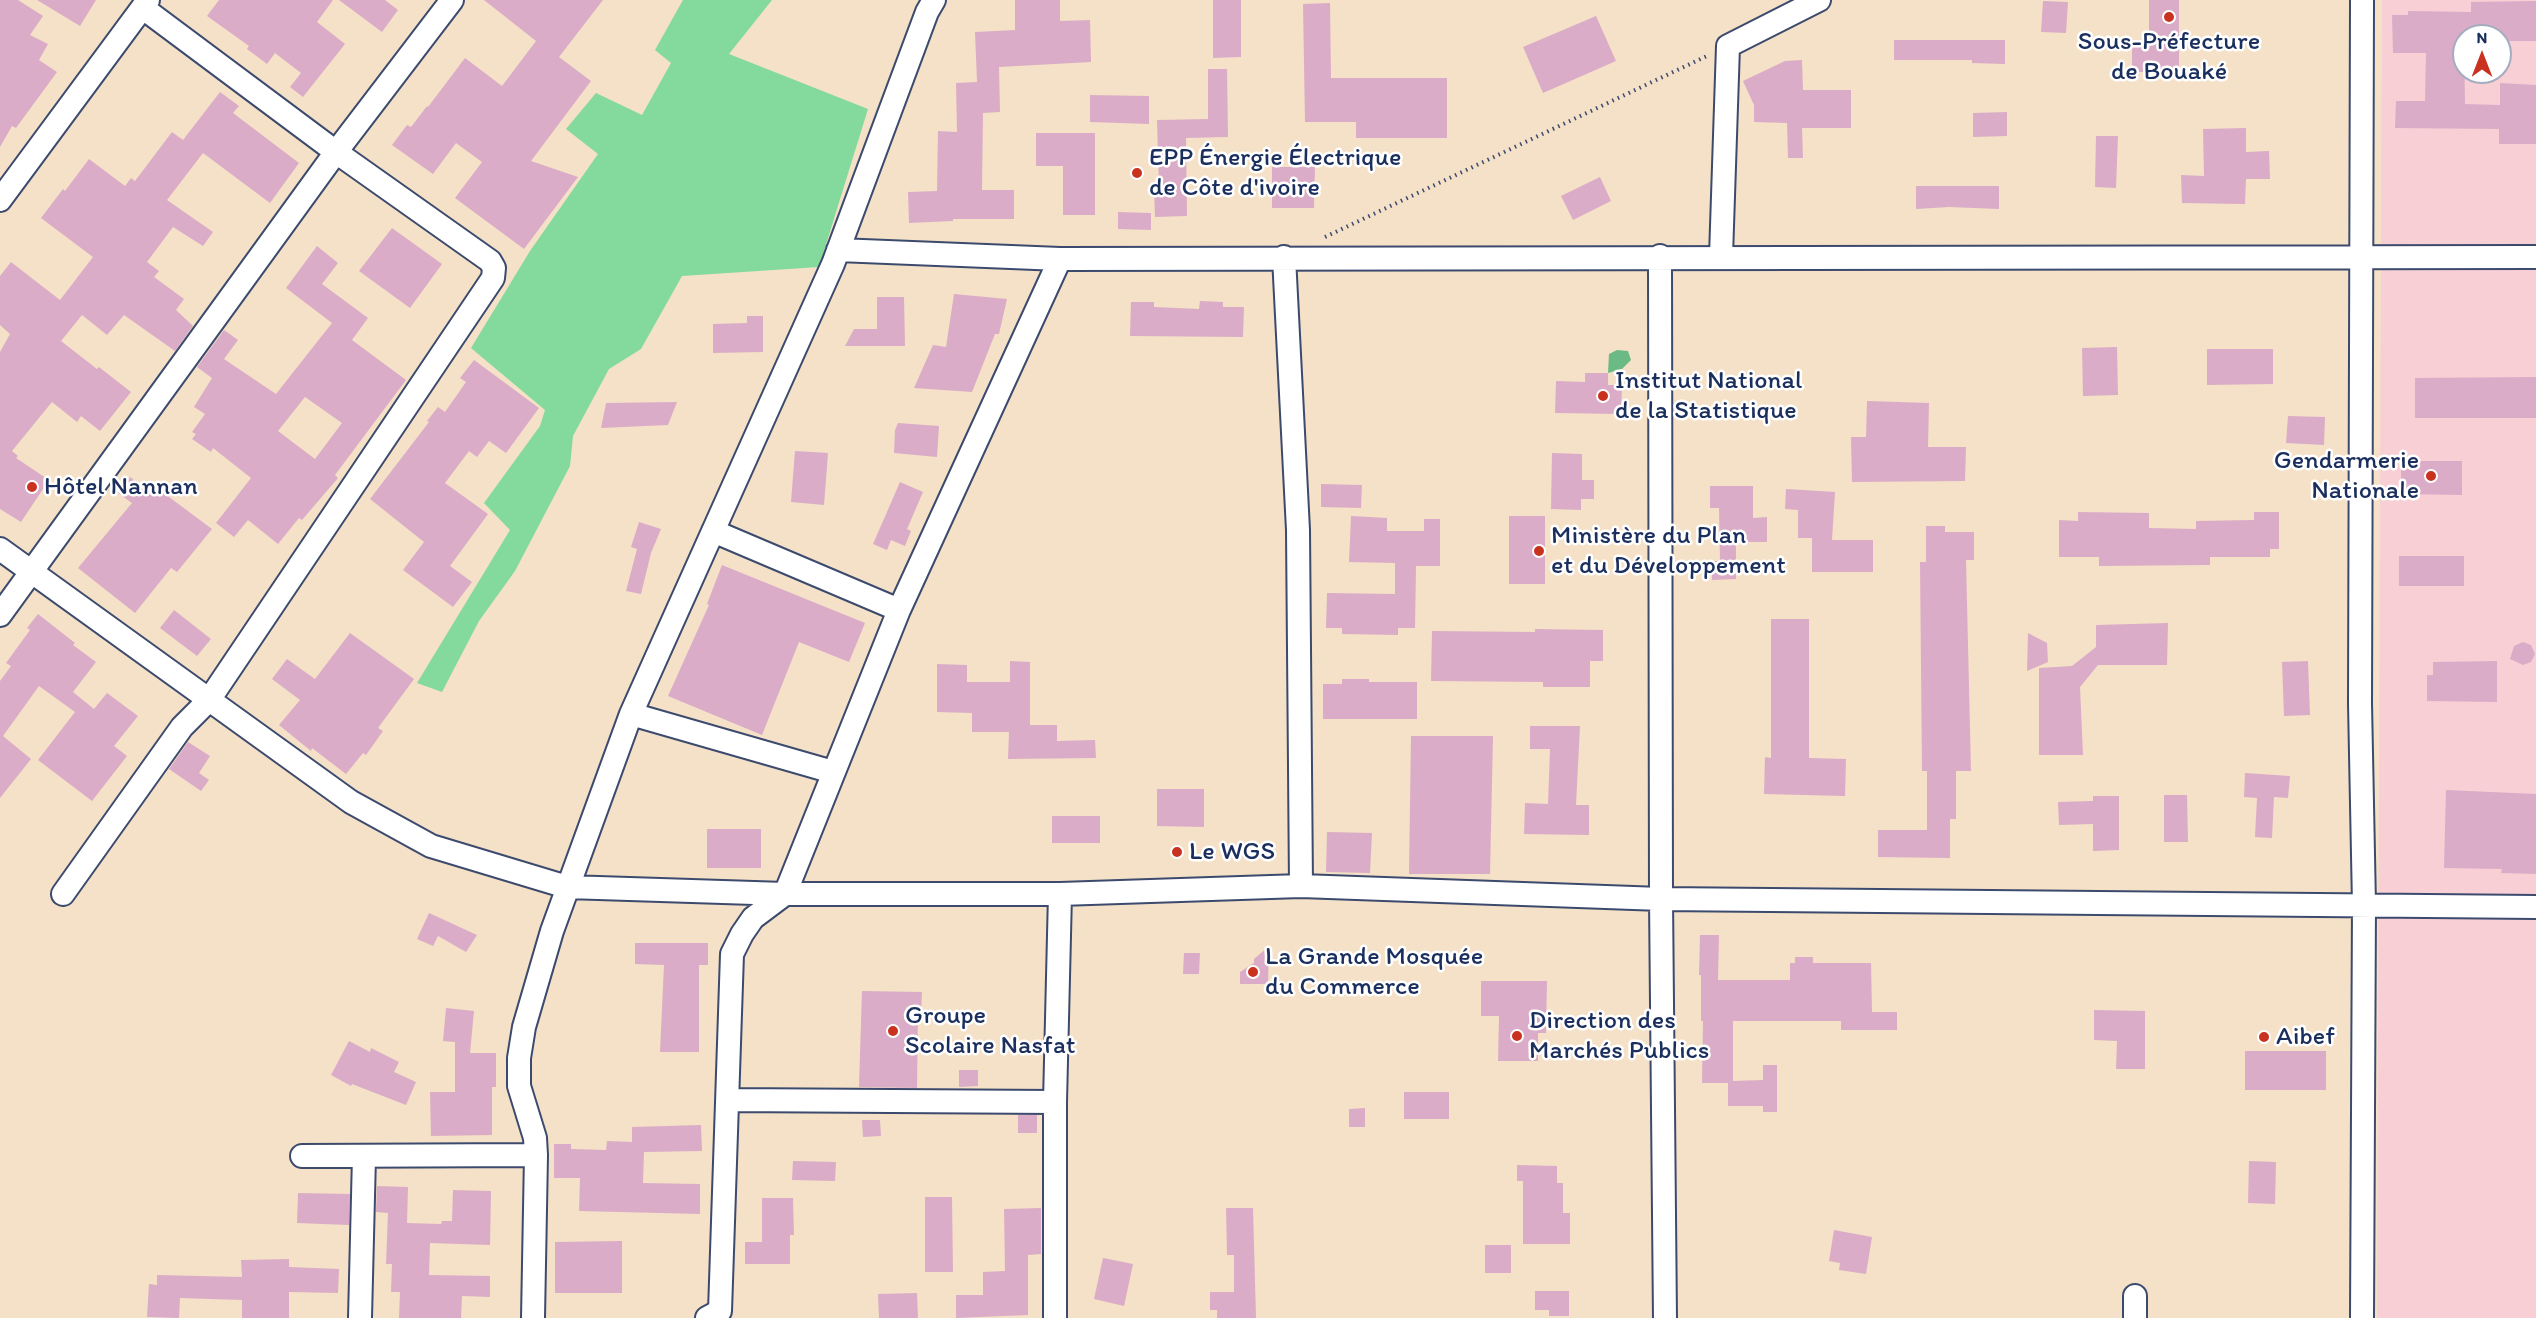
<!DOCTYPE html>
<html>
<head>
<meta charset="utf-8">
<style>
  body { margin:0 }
  #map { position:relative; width:2536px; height:1318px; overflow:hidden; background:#f4e1c7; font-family:Itim,sans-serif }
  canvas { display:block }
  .north { position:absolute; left:2452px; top:24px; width:60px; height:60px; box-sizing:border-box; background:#fff; border:2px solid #a4acbf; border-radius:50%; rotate:0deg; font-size:16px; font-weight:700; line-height:24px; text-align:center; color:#1b2f5e }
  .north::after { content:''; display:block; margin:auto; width:21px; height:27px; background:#c8321e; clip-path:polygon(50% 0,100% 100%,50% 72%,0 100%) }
</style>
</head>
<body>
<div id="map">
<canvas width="2536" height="1318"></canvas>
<div class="north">N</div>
</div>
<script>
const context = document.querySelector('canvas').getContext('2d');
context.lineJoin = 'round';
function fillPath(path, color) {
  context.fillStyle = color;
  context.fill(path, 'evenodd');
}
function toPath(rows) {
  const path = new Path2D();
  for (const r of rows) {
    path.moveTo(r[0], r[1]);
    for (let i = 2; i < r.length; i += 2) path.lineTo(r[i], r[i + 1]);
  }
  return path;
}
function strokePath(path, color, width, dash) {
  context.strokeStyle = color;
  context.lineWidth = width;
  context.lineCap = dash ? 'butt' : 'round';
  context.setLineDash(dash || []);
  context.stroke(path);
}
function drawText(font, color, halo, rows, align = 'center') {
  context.font = font + ' Itim,sans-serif';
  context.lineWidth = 5;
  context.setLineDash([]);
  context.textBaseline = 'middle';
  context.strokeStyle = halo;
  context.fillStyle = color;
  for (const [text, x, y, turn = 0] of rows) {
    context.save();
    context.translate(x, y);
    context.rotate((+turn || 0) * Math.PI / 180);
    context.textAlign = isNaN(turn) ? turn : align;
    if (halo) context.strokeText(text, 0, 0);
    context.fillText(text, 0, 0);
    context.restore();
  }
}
fillPath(toPath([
  [2382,0,2536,0,2536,1318,2377,1318],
  [2464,36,2500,36,2500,72,2464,72]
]), '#f7cfd5');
fillPath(toPath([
  [683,0,772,0,729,54,868,109,819,267,682,276,641,349,609,369,573,436,570,466,515,571,479,621,442,692,417,683,510,530,484,503,540,426,545,410,471,348,530,251,598,154,566,129,596,93,642,115,671,63,655,50]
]), '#84d99c');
fillPath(toPath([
  [1617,350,1628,351,1631,360,1622,369,1608,373,1609,354]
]), '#6bb984');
fillPath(toPath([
  [0,0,18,0,43,16,30,35,48,44,39,60,57,72,16,128,12,126,0,147],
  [37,0,96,0,80,26],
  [219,0,333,0,317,22,345,44,303,97,290,87,301,73,275,53,267,64,247,49,249,46,207,16],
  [339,0,385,0,398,10,382,32],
  [484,0,603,0,559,57,591,81,531,161,578,177,524,249,455,198,482,162,456,143,433,174,392,145,407,125,411,127,427,106,428,107,465,58,502,86,536,41],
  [1015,0,1060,0,1060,21,1090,20,1091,62,999,67,1000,112,983,113,982,190,1014,190,1014,219,953,219,953,221,909,223,908,192,937,191,938,131,957,132,956,83,977,82,975,32,1015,30],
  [1213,0,1241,0,1241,57,1213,58],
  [2149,0,2179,0,2179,72,2132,72,2132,46,2149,46],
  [2043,1,2068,2,2066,33,2041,32],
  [2536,1,2536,41,2500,41,2500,36,2464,36,2465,104,2500,105,2500,83,2536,85,2536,144,2499,144,2499,129,2395,128,2396,101,2425,101,2426,53,2393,53,2392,15,2408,15,2408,11,2471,12,2471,2],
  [1330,3,1331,78,1447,78,1447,138,1356,138,1356,122,1305,122,1303,4],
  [1596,16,1616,61,1543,93,1523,47],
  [1894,40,2005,40,2005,64,1972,63,1972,60,1894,60],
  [1802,60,1803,90,1851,90,1851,128,1802,128,1803,158,1788,158,1787,123,1754,122,1754,105,1743,81,1785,61],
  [1208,69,1227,69,1228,137,1186,138,1187,216,1155,217,1154,187,1159,187,1157,120,1208,119],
  [220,92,239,106,233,113,299,163,270,203,203,153,167,200,213,232,203,246,173,227,147,262,159,271,154,277,184,299,176,310,193,326,175,351,124,315,107,335,82,315,61,341,97,369,99,367,131,392,100,431,81,416,77,422,52,402,12,451,18,456,16,458,49,480,21,522,0,509,0,352,10,334,0,325,0,276,11,262,60,300,93,257,41,218,63,189,65,191,89,159,125,186,131,178,135,181,172,132,183,140],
  [1090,95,1149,96,1149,124,1090,122],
  [2007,112,2007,136,1973,137,1973,113],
  [2246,128,2246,152,2269,151,2270,179,2246,179,2245,204,2182,203,2181,175,2204,176,2203,129],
  [1036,133,1095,133,1095,215,1063,215,1063,166,1036,166],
  [2096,136,2118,136,2116,188,2095,187],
  [1272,167,1315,167,1314,208,1272,208],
  [1600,177,1611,201,1573,220,1561,196],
  [1916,186,1999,186,1999,209,1949,207,1916,209],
  [1118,212,1151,213,1151,230,1118,229],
  [392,228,442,264,410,308,359,271],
  [317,246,338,263,322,284,368,318,352,340,406,380,335,475,338,478,302,520,299,518,278,544,248,520,234,537,216,523,251,478,213,448,211,452,192,439,196,434,192,432,205,414,194,407,212,378,197,367,224,330,238,340,224,359,276,394,332,323,286,288],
  [305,397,342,423,315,459,278,431],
  [954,294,1007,299,999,334,995,334,972,392,914,388,933,345,946,347],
  [877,297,904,297,905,346,845,346,854,329,877,329],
  [1200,301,1223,302,1223,307,1244,307,1243,337,1130,336,1131,302,1154,302,1154,307,1199,309],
  [747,316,763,316,763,352,713,353,713,324,747,323],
  [2117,347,2118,395,2083,396,2082,348],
  [2207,349,2273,349,2273,384,2207,385],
  [474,360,539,408,506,453,489,441,477,457,469,451,445,483,488,514,450,566,472,582,453,607,403,570,424,542,370,499,429,422,427,421,438,407,445,412,466,382,460,378],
  [1585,373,1608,373,1608,385,1622,385,1621,414,1555,413,1556,381,1585,382],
  [2536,377,2536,418,2415,418,2415,378],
  [1867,401,1929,403,1928,447,1966,447,1965,481,1852,482,1851,437,1866,437],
  [677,402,668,425,601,428,606,403],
  [2288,416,2325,417,2324,445,2286,443],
  [898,423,939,426,937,457,894,453,895,430],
  [795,451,828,453,824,505,791,502],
  [1552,453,1582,454,1582,480,1594,480,1594,499,1581,499,1581,510,1551,509],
  [2401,461,2462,461,2462,495,2401,494],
  [130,477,144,488,151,480,170,495,169,497,212,529,177,572,171,568,135,613,78,568,132,503,118,493],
  [900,482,923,492,907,529,911,531,905,546,891,540,887,550,873,544],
  [1321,484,1362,485,1361,508,1321,507],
  [1710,486,1753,486,1753,518,1767,517,1767,542,1736,542,1736,579,1712,580,1712,561,1720,561,1719,508,1710,508],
  [1786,489,1835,492,1832,540,1873,540,1873,572,1812,572,1812,538,1798,538,1798,510,1785,509],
  [2078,512,2149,513,2149,528,2196,529,2196,521,2254,520,2254,512,2279,512,2279,549,2270,549,2270,557,2210,557,2210,565,2099,566,2099,557,2059,557,2059,520,2078,521],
  [1351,516,1387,518,1387,531,1424,531,1424,519,1440,519,1440,566,1416,566,1415,628,1398,628,1398,635,1342,634,1342,628,1326,628,1327,593,1395,594,1395,563,1349,562],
  [1509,516,1545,516,1545,584,1509,584],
  [639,522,661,529,651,553,641,594,626,591,637,549,631,547],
  [1926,526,1945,526,1945,532,1974,532,1974,560,1966,560,1971,771,1956,771,1956,819,1950,819,1950,858,1878,857,1878,830,1927,830,1927,771,1922,771,1920,562,1926,562],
  [2399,556,2464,556,2464,586,2399,586],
  [722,565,865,623,849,662,799,642,762,735,668,696,709,605,707,604],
  [174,610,211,639,197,656,160,628],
  [38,614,75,643,73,645,96,662,73,692,94,709,107,693,138,716,114,746,127,756,92,801,38,760,75,712,39,686,3,736,31,759,0,798,0,681,11,666,6,663,30,630,27,628],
  [1771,619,1809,619,1809,758,1846,759,1845,796,1764,794,1765,757,1771,758],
  [2168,623,2167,665,2098,665,2080,687,2083,755,2039,755,2039,668,2072,666,2096,647,2096,625],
  [1535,629,1603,630,1603,661,1590,661,1590,687,1543,687,1543,682,1431,681,1432,631,1535,632],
  [350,633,414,679,378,728,383,731,366,755,363,753,346,774,312,748,311,751,279,725,300,700,272,679,287,659,315,679],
  [2028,633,2047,643,2048,662,2027,671],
  [2523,642,2531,645,2535,654,2531,662,2523,665,2510,659,2514,646],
  [1010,661,1030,662,1030,725,1057,725,1057,741,1095,740,1096,758,1008,759,1009,732,972,732,972,713,937,712,937,664,967,665,967,682,1010,682],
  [2308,661,2310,715,2284,716,2282,662],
  [2497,661,2497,702,2427,701,2427,675,2433,675,2433,662],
  [1342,679,1369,679,1369,682,1417,682,1417,719,1323,719,1323,684,1342,684],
  [1530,726,1580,726,1576,805,1589,805,1589,835,1524,834,1525,803,1548,804,1550,749,1530,749],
  [1411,736,1493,736,1490,874,1409,874],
  [188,742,210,756,199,773,209,780,201,791,169,769],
  [2245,773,2290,776,2288,798,2274,797,2272,838,2255,837,2257,798,2244,797],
  [1157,789,1204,789,1204,827,1157,826],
  [2446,790,2536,794,2536,874,2501,873,2502,869,2444,868],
  [2164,795,2187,795,2188,842,2164,842],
  [2093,796,2119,796,2119,850,2093,851,2093,824,2059,825,2058,802,2093,801],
  [1052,816,1100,816,1100,843,1052,843],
  [707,829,761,829,761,868,707,868],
  [1327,832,1372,833,1370,873,1326,872],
  [429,913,477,935,466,952,438,936,433,946,417,939],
  [1700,935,1719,935,1718,980,1790,980,1790,963,1795,963,1795,957,1813,957,1813,963,1871,963,1872,1012,1897,1012,1897,1030,1841,1030,1841,1021,1733,1021,1733,1081,1763,1080,1763,1065,1777,1065,1777,1112,1763,1112,1763,1106,1728,1106,1728,1083,1702,1083,1703,1021,1701,1021,1701,975,1699,975],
  [635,943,708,943,708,965,699,965,699,1052,660,1052,664,965,635,964],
  [1269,946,1268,984,1240,984,1240,972,1254,963,1254,959],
  [1184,953,1200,953,1199,974,1183,974],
  [1481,981,1547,981,1546,1033,1538,1033,1538,1061,1498,1061,1499,1016,1481,1016],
  [862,991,922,992,921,1013,918,1013,917,1088,859,1087],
  [446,1008,474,1011,470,1053,496,1053,496,1087,492,1087,492,1135,431,1136,430,1092,455,1092,455,1042,443,1041],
  [2094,1010,2145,1011,2145,1069,2116,1069,2117,1041,2094,1040],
  [349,1041,370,1052,371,1048,399,1062,394,1072,416,1082,406,1105,352,1084,351,1086,331,1075],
  [2245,1051,2326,1051,2326,1090,2245,1090],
  [959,1070,978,1070,978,1086,959,1087],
  [1404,1092,1449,1092,1449,1119,1404,1119],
  [1365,1108,1365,1127,1349,1127,1349,1109],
  [1018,1115,1037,1115,1037,1133,1018,1133],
  [862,1120,880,1120,881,1136,863,1137],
  [701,1125,702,1151,644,1152,643,1183,700,1184,700,1214,579,1211,580,1178,554,1178,554,1144,571,1144,571,1149,606,1150,607,1141,632,1142,632,1127],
  [793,1161,836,1162,835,1181,792,1180],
  [2249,1161,2276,1162,2275,1204,2248,1203],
  [1517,1165,1557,1166,1557,1183,1563,1183,1563,1213,1570,1213,1570,1244,1523,1244,1523,1181,1517,1181],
  [377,1186,408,1187,407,1223,441,1224,442,1221,452,1221,453,1190,491,1191,490,1245,430,1243,429,1275,490,1276,490,1297,462,1296,461,1318,399,1318,400,1292,391,1292,392,1264,386,1264,388,1213,376,1212],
  [298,1193,350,1194,349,1225,297,1223],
  [925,1197,952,1197,953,1272,925,1272],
  [762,1198,793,1198,794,1235,790,1235,790,1264,745,1264,745,1242,762,1242],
  [1041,1208,1041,1254,1028,1255,1028,1315,956,1318,956,1295,983,1295,983,1272,1005,1271,1004,1209],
  [1226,1208,1253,1208,1256,1318,1217,1318,1217,1310,1210,1310,1210,1292,1234,1292,1234,1255,1227,1255],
  [1834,1230,1872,1237,1866,1274,1839,1270,1840,1263,1829,1261],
  [622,1241,622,1293,555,1293,555,1242],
  [1485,1245,1511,1245,1511,1273,1485,1273],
  [1103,1258,1133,1264,1124,1306,1094,1299],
  [289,1259,289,1267,339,1269,338,1293,289,1292,289,1318,242,1318,242,1300,180,1298,179,1318,147,1317,149,1284,157,1285,157,1275,242,1277,241,1260],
  [1535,1291,1569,1291,1569,1316,1549,1316,1549,1310,1535,1310],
  [917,1293,918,1318,879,1318,878,1294]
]), '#dbacc7');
const minor = toPath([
  [2362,0,2360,703,2364,905,2362,1318],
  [0,200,148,0],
  [838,250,1060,259,2536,257],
  [1660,256,1661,899,1665,1318],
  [1721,256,1728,46,1819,0],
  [1284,257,1298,530,1301,886],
  [713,531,899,610],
  [0,549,351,802,431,846,567,887,785,894,1060,894,1301,886,1661,899,2536,907],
  [0,615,336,152,452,0],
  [631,714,833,772],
  [63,894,182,727,209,700,493,278,494,268,490,261,336,152,143,8],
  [728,1100,1055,1102],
  [302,1156,536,1155],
  [2135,1296,2135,1318],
  [360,1318,364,1156],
  [533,1318,536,1155,535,1138,519,1086,519,1058,524,1027,552,931,631,714,833,264,927,12,934,0],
  [707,1318,720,1311,732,954,742,934,753,918,785,894,899,610,1060,259],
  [1055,1318,1055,1102,1060,894]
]);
strokePath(minor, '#3c4a6e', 26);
strokePath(toPath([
  [1325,237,1709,55]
]), '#3c4a6e', 4, [1.5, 4.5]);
strokePath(minor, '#fff', 22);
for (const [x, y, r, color] of [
  [2169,17,6,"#c8321e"],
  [1137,173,6,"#c8321e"],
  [1603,396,6,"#c8321e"],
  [2431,476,6,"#c8321e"],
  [32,487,6,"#c8321e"],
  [1539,551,6,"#c8321e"],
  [1177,852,6,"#c8321e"],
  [1253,972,6,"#c8321e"],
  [893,1031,6,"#c8321e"],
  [1517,1036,6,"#c8321e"],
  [2264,1037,6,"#c8321e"]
]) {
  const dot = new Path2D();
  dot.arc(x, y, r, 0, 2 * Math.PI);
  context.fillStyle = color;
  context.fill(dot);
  strokePath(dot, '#fff', 2);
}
drawText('26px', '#1b2f5e', '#fff', [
  ["Sous-Préfecture",2169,42,"center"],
  ["de Bouaké",2169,72,"center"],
  ["EPP Énergie Électrique",1149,158],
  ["de Côte d'ivoire",1149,188],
  ["Institut National",1615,381],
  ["de la Statistique",1615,411],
  ["Gendarmerie",2419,461,"right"],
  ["Nationale",2419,491,"right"],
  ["Hôtel Nannan",44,487],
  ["Ministère du Plan",1551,536],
  ["et du Développement",1551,566],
  ["Le WGS",1189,852],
  ["La Grande Mosquée",1265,957],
  ["du Commerce",1265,987],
  ["Groupe",905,1016],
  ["Scolaire Nasfat",905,1046],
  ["Direction des",1529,1021],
  ["Marchés Publics",1529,1051],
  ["Aibef",2276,1037]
], 'left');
</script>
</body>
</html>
